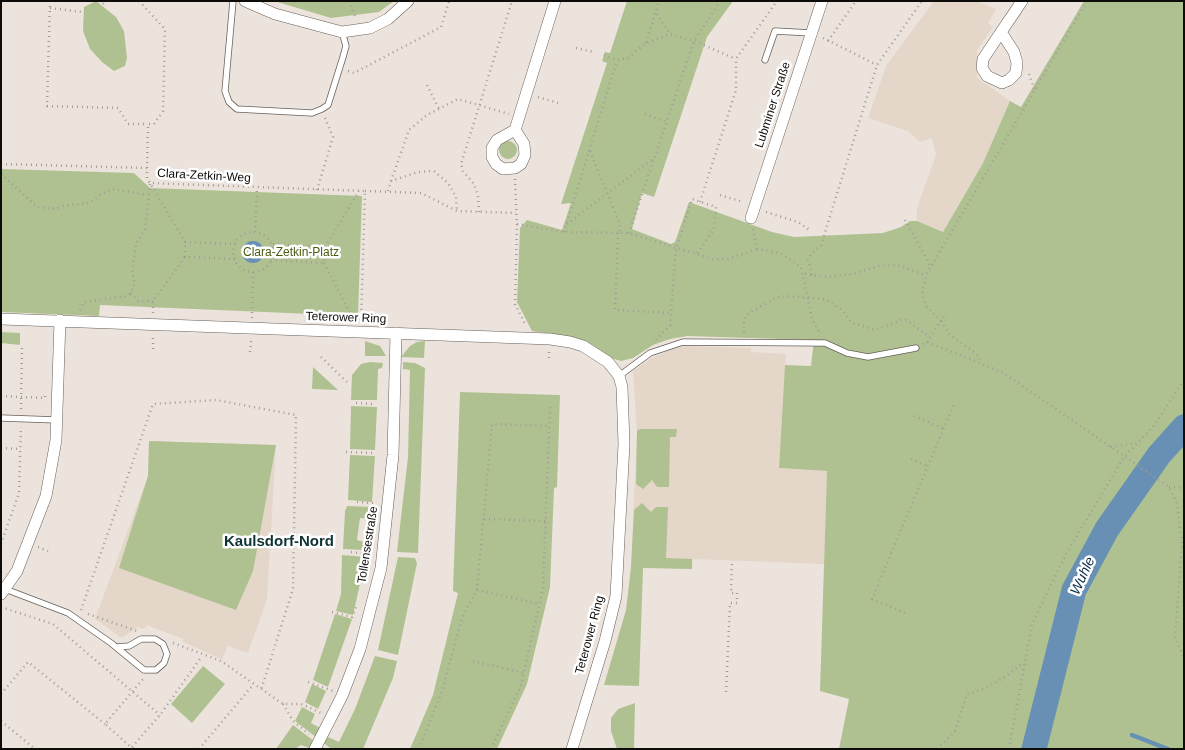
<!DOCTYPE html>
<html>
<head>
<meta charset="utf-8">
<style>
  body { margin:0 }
  #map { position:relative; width:1185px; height:750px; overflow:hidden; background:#ece4dc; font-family:Helvetica,sans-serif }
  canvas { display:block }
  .frame { position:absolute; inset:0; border:2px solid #0e0c09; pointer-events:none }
</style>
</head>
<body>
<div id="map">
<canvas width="1185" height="750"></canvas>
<div class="frame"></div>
</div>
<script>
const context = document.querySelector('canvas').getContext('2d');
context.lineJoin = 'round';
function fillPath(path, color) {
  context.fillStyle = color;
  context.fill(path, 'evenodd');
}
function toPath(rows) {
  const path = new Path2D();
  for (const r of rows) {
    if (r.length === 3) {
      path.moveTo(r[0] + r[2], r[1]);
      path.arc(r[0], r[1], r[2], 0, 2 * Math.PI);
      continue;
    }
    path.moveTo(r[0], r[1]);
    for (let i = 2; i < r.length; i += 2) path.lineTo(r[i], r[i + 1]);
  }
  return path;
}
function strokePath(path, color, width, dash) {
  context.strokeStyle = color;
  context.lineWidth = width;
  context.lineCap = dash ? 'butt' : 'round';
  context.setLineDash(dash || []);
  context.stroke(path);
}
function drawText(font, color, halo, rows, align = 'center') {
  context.font = font + ' Helvetica,sans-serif';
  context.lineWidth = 5;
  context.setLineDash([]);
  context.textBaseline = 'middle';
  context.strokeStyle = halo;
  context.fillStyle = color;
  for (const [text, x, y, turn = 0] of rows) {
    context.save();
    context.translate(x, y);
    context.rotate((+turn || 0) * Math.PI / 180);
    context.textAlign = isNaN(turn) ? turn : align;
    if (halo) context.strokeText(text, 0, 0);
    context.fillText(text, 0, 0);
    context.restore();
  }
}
fillPath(toPath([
  [934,1,977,1,996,9,988,23,993,27,977,50,977,78,1010,101,983,163,943,232,917,221,917,208,936,155,932,138,920,142,908,131,868,118,886,66],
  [685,346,751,348,751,352,786,354,779,468,827,471,824,564,693,559,692,569,631,567,637,432,633,371,652,358,674,348],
  [149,441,276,445,267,599,248,653,228,646,222,659,183,642,183,639,147,625,144,629,138,627,123,637,120,637,95,619,148,476]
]), '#e4d6c9');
fillPath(toPath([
  [96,1,116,17,124,31,127,58,125,66,114,71,102,62,90,49,83,31,84,7],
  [274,1,394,1,379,12,331,18],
  [627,1,733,1,707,37,654,197,642,193,632,229,671,244,675,242,689,202,772,232,794,237,883,233,901,227,910,221,917,221,943,232,983,163,1010,101,1021,107,1084,1,1184,1,1184,749,839,749,849,699,820,691,827,471,779,468,785,365,811,366,814,340,687,336,670,339,653,345,633,358,621,361,611,358,594,346,577,338,532,331,517,302,520,228,527,220,562,230,571,203,561,204,607,63,602,61,605,52,610,53],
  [508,150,9],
  [1,169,134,173,150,188,362,196,358,316,100,305,99,316,1,312],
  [1,332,20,333,20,345,1,343],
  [365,341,380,346,386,356,365,356],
  [425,341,424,358,401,357,410,346,417,342],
  [370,362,383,363,382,368,378,369,377,400,351,400,352,375,361,364],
  [403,362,415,363,425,368,418,553,397,552,408,457,410,370,403,369],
  [313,367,338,390,312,389],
  [460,392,560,395,557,487,554,488,550,587,527,684,497,749,410,749,433,695,458,593,453,591],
  [351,406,377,407,375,450,350,449],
  [641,429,677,429,676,437,670,437,669,487,657,487,652,480,643,489,636,484,637,430],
  [149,441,276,445,253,571,236,610,119,568,148,476],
  [350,455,375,456,372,502,348,500],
  [642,503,651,512,656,507,668,507,666,558,692,559,692,569,643,568,639,686,604,685,626,610,631,567,634,510],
  [347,506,372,507,371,519,360,518,357,540,365,542,363,550,343,549,345,511],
  [342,555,366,557,353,615,336,611,341,594],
  [398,557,415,558,417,563,398,655,378,650],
  [335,614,352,619,328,687,313,680],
  [375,656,397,661,393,678,363,749,331,749,324,743,328,737,339,742,355,709],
  [203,666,225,684,192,723,171,704],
  [312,684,326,691,318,709,305,702],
  [635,703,634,749,617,749,611,731,611,718,618,709],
  [302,707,315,714,311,723,320,728,316,737,295,721],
  [293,725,314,741,309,748,301,745,295,749,276,749]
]), '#b0c191');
fillPath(toPath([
  [253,252,11]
]), '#6790b4');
strokePath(toPath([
  [1132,735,1168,749]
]), '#6790b4', 4.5);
strokePath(toPath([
  [1034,749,1074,590,1107,529,1159,455,1184,427]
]), '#6790b4', 25);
const lane = toPath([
  [233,1,225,91,229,102,237,109,312,113,322,109,328,105,343,57,346,46,342,32],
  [765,60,775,31,811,33],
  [619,376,650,353,683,342,825,343,847,353,868,357,916,348],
  [1,418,57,420],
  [5,589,68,613,111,643,144,670,156,670,164,663,167,654,163,644,155,639,141,639,129,646,116,647]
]);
const street = toPath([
  [245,1,275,14,342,32,370,28,388,19,408,1],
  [1001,32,1014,52,1017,63,1016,73,1009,80,1002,83,987,76,982,68,983,59,1001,32,1014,13,1022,1],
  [515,130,524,144,525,155,521,164,515,168,503,169,496,164,492,157,492,148,497,140,515,130,555,1],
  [751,218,822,1],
  [1,319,550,339,570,342,583,346,608,362,619,376,622,387,624,444,616,596,605,641,572,749],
  [1,594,17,571,46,496,56,440,60,320],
  [315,749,342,696,360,649,381,568,393,455,396,333]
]);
strokePath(lane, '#665f58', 7);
strokePath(street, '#665f58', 12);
strokePath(toPath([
  [50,1,47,106,118,108,128,124,148,124],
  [139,1,165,29,163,111,154,124,148,124,147,168],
  [349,1,356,19],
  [103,4,106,1],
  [50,8,82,12],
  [657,14,670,34],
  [823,38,877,65],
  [828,41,856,1],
  [646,43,659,1],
  [576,48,594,52],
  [604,55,617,60,628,58,646,43,670,34,694,41,736,59],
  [348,71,354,73,441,27,449,1],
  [1029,74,1034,89],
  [427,85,439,109],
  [538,97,558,103],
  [645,114,667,122],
  [590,151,619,222,620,233],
  [1,164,147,168,147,179,150,183,365,191,361,322],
  [1,174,37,207,56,209,62,206,89,203,101,194,113,189,148,195],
  [515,179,517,224,515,304,526,326],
  [391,181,409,130,427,115,458,99,509,114],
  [317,190,333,137,325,118],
  [365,191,421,193,457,211,516,213],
  [388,191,391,181,418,172,434,171,448,183,456,197,457,211],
  [720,195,743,202],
  [700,202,736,90,736,59,777,1],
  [479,212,478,196,474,184,463,171,461,164,512,1],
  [766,212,798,222,811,231],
  [905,220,931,267],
  [517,224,564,232,629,233,713,259,728,259,757,249],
  [567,224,654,158],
  [753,229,757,249,780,253,801,267,812,319,820,333],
  [255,232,257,188],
  [564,232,617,60],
  [253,252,20],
  [618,233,615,310,671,313],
  [629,233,694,41,720,1],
  [325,247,359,191],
  [235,259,185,257,185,242,236,244],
  [271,260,324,263,325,247,272,244],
  [324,263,354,320],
  [805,274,828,277,852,274,879,266,897,265,926,275],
  [812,275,808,260,811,254,821,245,877,65,922,1],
  [131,293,138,301,153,301],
  [80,310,84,302,127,296,131,293,135,283,132,273,136,243,145,230,150,183,185,242],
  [153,313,153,301,185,257],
  [944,317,941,321,949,334,979,356,980,363],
  [252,318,253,272],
  [744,333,744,319,750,312,776,298,786,296,825,299,841,309,852,323,876,330,901,320,906,320,930,337],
  [656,340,670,325,676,249,692,199,716,207,714,229,696,255],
  [927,342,941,321,927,307,922,295,926,275,1087,1],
  [923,344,927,342,1002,372,1169,487,1177,503,1182,543,1175,638,1184,658],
  [153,349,153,336],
  [250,352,251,341],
  [321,357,348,383],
  [549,358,549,351],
  [1,396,45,398,45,396],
  [356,403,374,404],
  [21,409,22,348],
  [914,416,944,429],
  [1111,447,1136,443],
  [1,448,20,449],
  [346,452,375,453],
  [911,459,928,466],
  [1169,487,1184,488],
  [357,502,373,503],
  [484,519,546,521],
  [1,544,19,493,21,427],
  [38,547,48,551],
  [351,552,365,554],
  [477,590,539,604],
  [1,607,53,624,160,715],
  [81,610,153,404,216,400,296,415,293,589,261,690],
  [332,612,352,617,356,607,359,608],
  [905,613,872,599,954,404],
  [88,614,137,631],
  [173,643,221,661,283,704,301,704,321,713],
  [473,661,524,673],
  [308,682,333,691],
  [726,692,730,603,737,603,737,593,731,593,732,560],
  [1,694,28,662,105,724],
  [283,704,293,721,309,734],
  [1,721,35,749],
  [132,747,160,715,202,656],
  [133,749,105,724,143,679],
  [199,749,253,685],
  [419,749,441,694,463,615,477,590,492,424,549,426],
  [491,749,521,685,543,588,550,405],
  [937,749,955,731,967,694,981,690,1005,677,1024,662],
  [1009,749,1032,624,1066,554,1124,457,1153,427,1184,380]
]), '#a29c96', 2.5, [1, 4]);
strokePath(lane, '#fff', 5.5);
strokePath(street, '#fff', 11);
drawText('12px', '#0e0c09', '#fff', [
  ["Lubminer Straße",773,105,-72],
  ["Clara-Zetkin-Weg",204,176,3],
  ["Teterower Ring",346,318,2],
  ["Tollensestraße",368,545,-81],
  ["Teterower Ring",590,635,-75]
]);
drawText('12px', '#485c10', '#fff', [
  ["Clara-Zetkin-Platz",291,253]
]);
drawText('italic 14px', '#0d2f48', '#fff', [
  ["Wuhle",1083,576,-65]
]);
drawText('bold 15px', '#0f3334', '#fff', [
  ["Kaulsdorf-Nord",279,542]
]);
</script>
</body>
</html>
